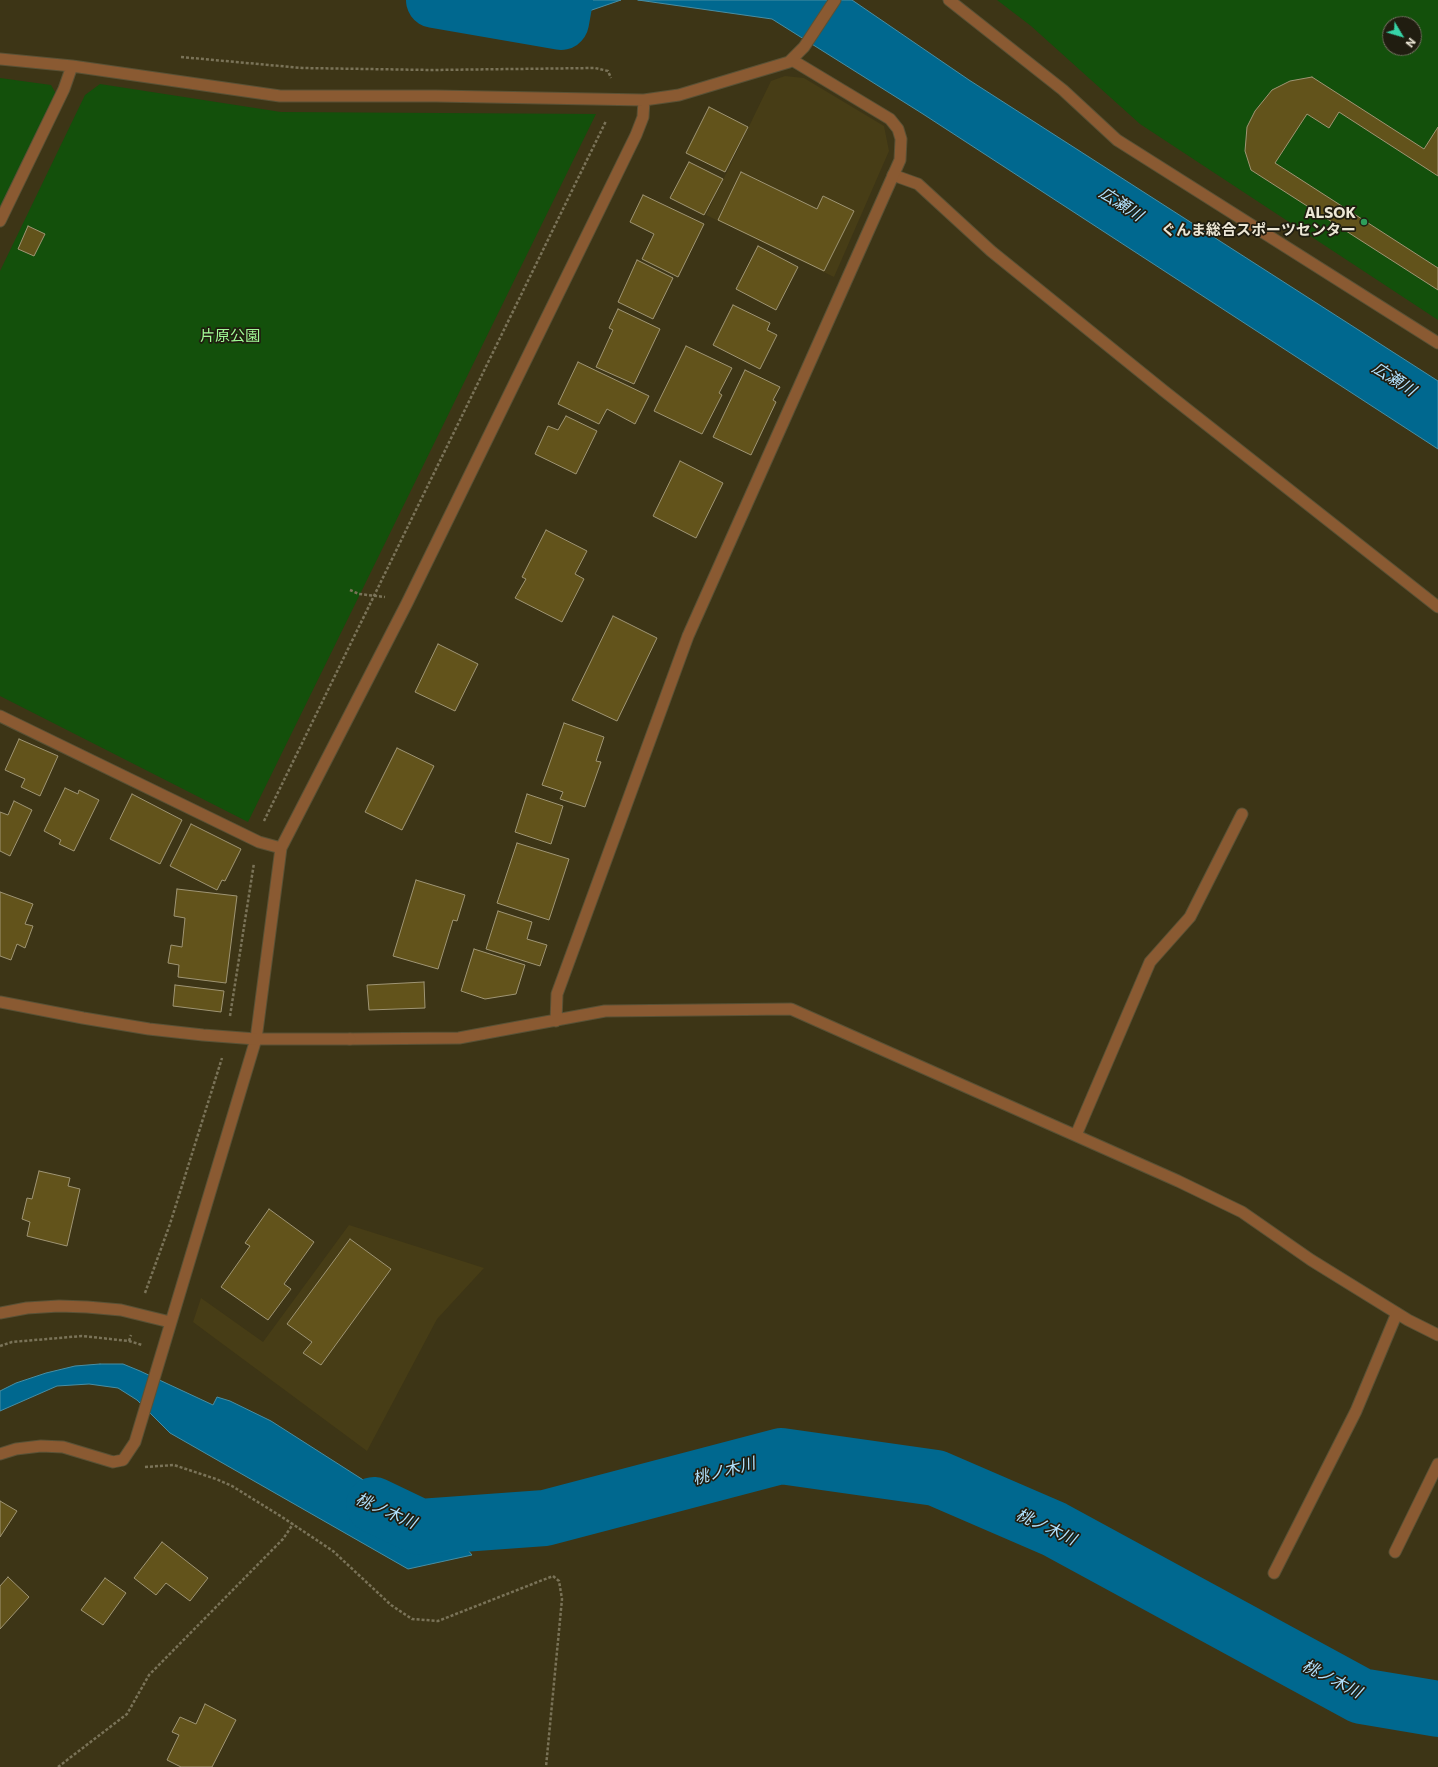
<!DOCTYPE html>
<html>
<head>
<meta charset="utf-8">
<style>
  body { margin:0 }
  #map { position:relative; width:1438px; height:1767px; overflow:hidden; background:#3d3516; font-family:Commissioner,sans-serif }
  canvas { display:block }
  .north { position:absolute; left:1382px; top:16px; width:40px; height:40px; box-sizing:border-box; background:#201d10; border:1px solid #726e5f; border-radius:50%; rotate:128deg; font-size:11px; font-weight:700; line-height:16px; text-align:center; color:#ece7d6 }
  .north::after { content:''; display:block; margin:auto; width:14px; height:18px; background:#36d4a7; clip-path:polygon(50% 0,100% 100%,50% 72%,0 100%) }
</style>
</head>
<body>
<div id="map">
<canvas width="1438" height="1767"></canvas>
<div class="north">N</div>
</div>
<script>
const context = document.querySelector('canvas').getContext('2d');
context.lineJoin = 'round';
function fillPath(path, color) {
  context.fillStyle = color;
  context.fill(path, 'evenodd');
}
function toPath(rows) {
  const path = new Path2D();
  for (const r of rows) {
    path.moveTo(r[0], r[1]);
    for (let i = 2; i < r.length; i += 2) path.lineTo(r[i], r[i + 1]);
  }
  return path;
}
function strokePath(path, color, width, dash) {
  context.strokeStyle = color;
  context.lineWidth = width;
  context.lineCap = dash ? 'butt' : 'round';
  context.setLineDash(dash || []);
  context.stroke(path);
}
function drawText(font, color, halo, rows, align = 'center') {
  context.font = font + ' Commissioner,"Noto Sans JP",sans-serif';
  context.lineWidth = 3.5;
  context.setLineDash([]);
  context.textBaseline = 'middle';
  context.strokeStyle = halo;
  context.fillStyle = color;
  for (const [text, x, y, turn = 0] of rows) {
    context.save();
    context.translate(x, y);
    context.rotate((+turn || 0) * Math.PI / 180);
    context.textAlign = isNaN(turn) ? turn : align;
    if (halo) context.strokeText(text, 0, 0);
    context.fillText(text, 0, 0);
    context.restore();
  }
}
fillPath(toPath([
  [785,76,804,78,884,126,889,151,834,277,706,215,771,81],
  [349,1225,484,1268,437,1319,367,1451,193,1322,201,1298,263,1342]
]), '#473d16');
fillPath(toPath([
  [997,0,1438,0,1438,320,1140,124,1031,26],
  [1390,24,1414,24,1414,48,1390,48],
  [0,78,51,85,58,97,0,216],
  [100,84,281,112,596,114,248,822,0,696,0,271,85,95]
]), '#13500b');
const water = toPath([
  [585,0,621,0,589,11,586,0,585,0],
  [638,0,852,0,969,80,1438,381,1438,449,923,114,772,19,638,0],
  [100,1364,123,1364,140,1371,213,1405,217,1397,230,1401,271,1421,368,1483,394,1494,428,1503,472,1555,408,1569,170,1433,137,1400,118,1388,89,1384,57,1386,0,1411,0,1391,16,1383,46,1373,75,1366,100,1364]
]);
fillPath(water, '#00688f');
strokePath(water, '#478ea4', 1);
strokePath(toPath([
  [434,0,561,22,565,0],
  [374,1505,420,1527,545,1518,781,1456,936,1478,1054,1529,1361,1696,1438,1709]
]), '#00688f', 56);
const building = toPath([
  [1312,77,1424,149,1438,127,1438,176,1339,112,1329,128,1307,114,1275,163,1438,268,1438,290,1251,170,1245,151,1247,127,1255,111,1272,90,1290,81,1312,77],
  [709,107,748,127,725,172,686,153,709,107],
  [689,162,723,179,704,215,670,198,689,162],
  [741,172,817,209,823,196,854,211,824,271,718,220,741,172],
  [643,195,704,224,678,277,642,259,654,234,630,222,643,195],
  [28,226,45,234,34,256,18,249,28,226],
  [758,246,798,267,776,310,736,289,758,246],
  [637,260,673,278,653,319,618,302,637,260],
  [733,305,770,323,767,330,777,335,760,369,713,345,733,305],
  [618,309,660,329,634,384,596,367,613,330,609,328,618,309],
  [686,346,732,368,719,393,722,395,702,434,654,411,686,346],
  [578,362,649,396,635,424,607,409,599,424,558,404,578,362],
  [745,370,780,387,773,400,776,402,751,455,713,437,745,370],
  [566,416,597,431,576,474,535,454,548,426,558,430,566,416],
  [680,461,723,483,696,538,653,516,680,461],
  [546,530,587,551,575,574,584,579,562,622,515,598,526,579,522,577,546,530],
  [613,616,657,638,617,721,572,700,613,616],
  [438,644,478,664,455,711,415,692,438,644],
  [564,723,604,737,596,761,601,762,585,807,560,799,563,792,542,785,564,723],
  [19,739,58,756,40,796,21,787,25,779,5,770,19,739],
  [397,748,434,766,402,830,365,812,397,748],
  [65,788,78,794,79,790,99,800,74,851,59,844,61,840,44,831,65,788],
  [132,794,182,820,160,864,110,839,132,794],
  [527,794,563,806,551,844,515,832,527,794],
  [14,801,32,810,10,856,0,851,0,812,8,815,14,801],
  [191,824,241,849,225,881,222,880,217,890,170,866,191,824],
  [517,843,569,859,549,920,497,903,517,843],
  [416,880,465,895,457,921,453,920,438,969,393,956,416,880],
  [177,889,237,896,226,983,178,977,179,965,168,963,171,945,182,947,185,918,174,916,177,889],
  [0,892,33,904,25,924,33,926,25,948,17,944,11,960,0,956,0,892],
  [498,911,532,922,527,939,547,945,540,966,486,949,498,911],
  [474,949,525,965,516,994,485,999,461,991,474,949],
  [424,982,425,1008,369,1010,367,985,424,982],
  [175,985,224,991,221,1012,173,1006,175,985],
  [39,1171,70,1178,68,1186,80,1189,67,1246,27,1236,30,1222,22,1219,27,1198,32,1199,39,1171],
  [269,1209,314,1242,284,1284,291,1289,268,1320,221,1287,250,1246,245,1243,269,1209],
  [350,1239,391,1269,321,1365,303,1353,312,1342,287,1324,350,1239],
  [0,1501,17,1511,0,1537,0,1501],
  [162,1542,208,1578,190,1601,166,1583,156,1595,134,1578,162,1542],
  [8,1577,29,1597,0,1629,0,1586,8,1577],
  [105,1578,126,1593,103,1625,81,1610,105,1578],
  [205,1704,236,1720,212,1767,181,1767,167,1760,179,1735,172,1732,180,1717,196,1724,205,1704]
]);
fillPath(building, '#62531b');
strokePath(building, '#9f9574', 1);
const service = toPath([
  [893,175,918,184,991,251,1164,391,1438,607]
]);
const minor = toPath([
  [949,0,1063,90,1117,140,1438,343],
  [0,59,72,66,280,96,436,96,644,100,679,95,789,62,804,47,835,0],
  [0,221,64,89,72,66],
  [0,716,259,842,281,848],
  [556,1021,557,994,688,636,900,160,901,139,898,129,890,119,792,60],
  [350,1039,459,1038,605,1011,791,1009,1178,1181,1242,1212,1311,1260,1408,1320,1438,1335],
  [1076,1135,1150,962,1190,917,1242,814],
  [0,1313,27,1308,59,1306,87,1307,121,1310,170,1322],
  [0,1454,16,1449,41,1446,63,1447,113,1462,123,1460,135,1442,256,1039,281,848,407,603,636,135,643,117,644,100],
  [1395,1552,1438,1464],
  [1274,1573,1356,1411,1397,1313]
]);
const tertiary = toPath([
  [0,1002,83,1018,149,1029,203,1035,256,1039,350,1039]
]);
strokePath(service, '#595135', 13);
strokePath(minor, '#595135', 13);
strokePath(tertiary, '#595135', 13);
strokePath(toPath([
  [181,57,302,68,432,70,595,68,608,71,611,78],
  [350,590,359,594,385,597],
  [264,821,606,121],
  [230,1016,254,863],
  [145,1293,170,1224,222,1058],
  [129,1341,131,1335],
  [0,1346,12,1342,82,1336,129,1341,142,1345],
  [145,1467,174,1465,216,1479,232,1486,282,1517,333,1551,391,1605,412,1619,438,1621,553,1576,559,1581,562,1599,546,1767],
  [58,1767,127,1714,149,1675,283,1539,293,1524]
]), '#7a7358', 2.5, [3, 2]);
strokePath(service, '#8a5a32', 11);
strokePath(minor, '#8a5a32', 11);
strokePath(tertiary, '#8a5a32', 11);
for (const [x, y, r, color] of [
  [1364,222,4,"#2e9e5b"]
]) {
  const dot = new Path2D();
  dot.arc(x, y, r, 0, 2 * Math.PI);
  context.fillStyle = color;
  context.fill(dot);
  strokePath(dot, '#201d10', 1.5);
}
drawText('bold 15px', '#ece7d6', '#201d10', [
  ["ALSOK",1356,213],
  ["ぐんま総合スポーツセンター",1356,230]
], 'right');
drawText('15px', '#a2fa96', '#201d10', [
  ["片原公園",230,336]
]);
drawText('italic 16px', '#b2e2fe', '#201d10', [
  ["広瀬川",1121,204,33],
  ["広瀬川",1394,379,33],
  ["桃ノ木川",724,1471,-15],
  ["桃ノ木川",386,1511,24],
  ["桃ノ木川",1046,1527,25],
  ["桃ノ木川",1332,1679,27]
]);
</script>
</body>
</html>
